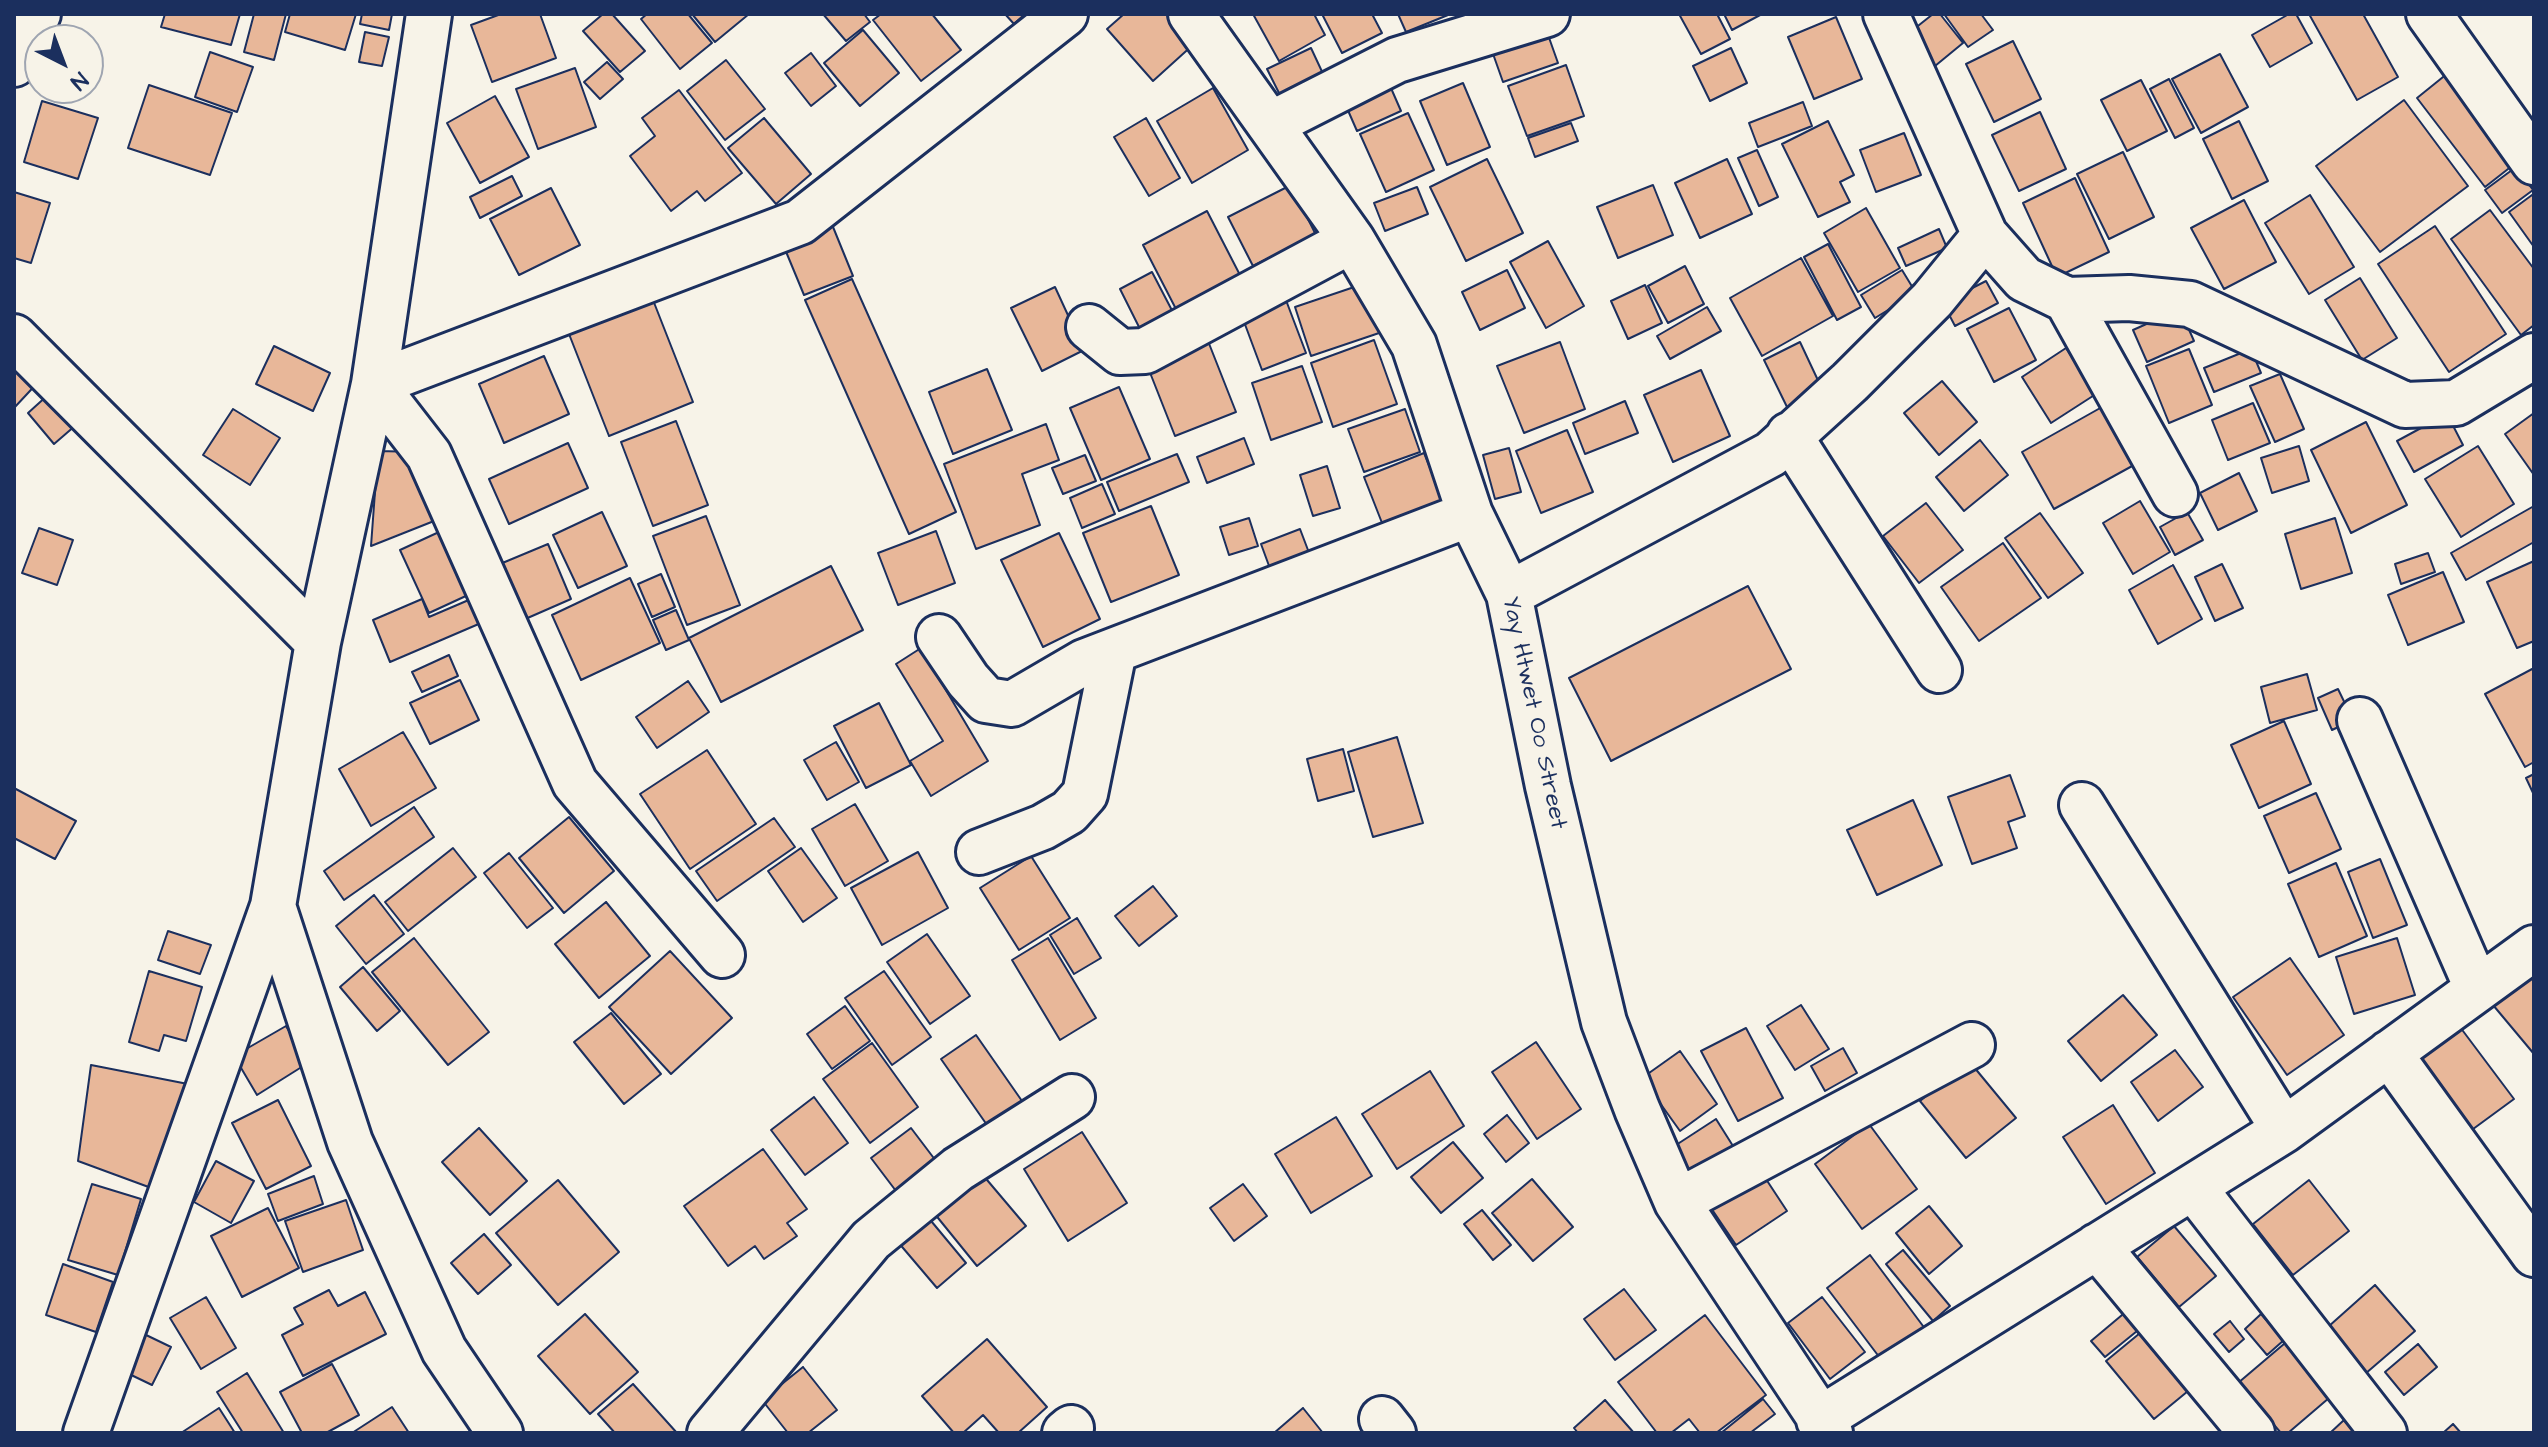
<!DOCTYPE html>
<html>
<head>
<meta charset="utf-8">
<style>
  body { margin:0 }
  #map { position:relative; width:2548px; height:1447px; overflow:hidden; background:#f7f3e8; font-family:"Architects Daughter",sans-serif }
  canvas { display:block }
  .frame { position:absolute; inset:0; border:16px solid #1b2f5e; pointer-events:none }
  .north { position:absolute; left:24px; top:24px; width:80px; height:80px; box-sizing:border-box; background:#f7f3e8; border:2px solid #9fa5b1; border-radius:50%; rotate:138deg; font-size:22px; font-weight:700; line-height:32px; text-align:center; color:#1b2f5e }
  .north::after { content:''; display:block; margin:auto; width:28px; height:36px; background:#1b2f5e; clip-path:polygon(50% 0,100% 100%,50% 72%,0 100%) }
</style>
</head>
<body>
<div id="map">
<canvas width="2548" height="1447"></canvas>
<div class="frame"></div>
<div class="north">N</div>
</div>
<script>
const context = document.querySelector('canvas').getContext('2d');
context.lineJoin = 'round';
function fillPath(path, color) {
  context.fillStyle = color;
  context.fill(path, 'evenodd');
}
function toPath(rows) {
  const path = new Path2D();
  for (const r of rows) {
    path.moveTo(r[0], r[1]);
    for (let i = 2; i < r.length; i += 2) path.lineTo(r[i], r[i + 1]);
  }
  return path;
}
function strokePath(path, color, width, dash) {
  context.strokeStyle = color;
  context.lineWidth = width;
  context.lineCap = dash ? 'butt' : 'round';
  context.setLineDash(dash || []);
  context.stroke(path);
}
function drawText(font, color, halo, rows, align = 'center') {
  context.font = font + ' "Architects Daughter",sans-serif';
  context.lineWidth = 6;
  context.setLineDash([]);
  context.textBaseline = 'middle';
  context.strokeStyle = halo;
  context.fillStyle = color;
  for (const [text, x, y, turn = 0] of rows) {
    context.save();
    context.translate(x, y);
    context.rotate((+turn || 0) * Math.PI / 180);
    context.textAlign = isNaN(turn) ? turn : align;
    if (halo) context.strokeText(text, 0, 0);
    context.fillText(text, 0, 0);
    context.restore();
  }
}
const building = toPath([
  [165,14,240,14,231,45,161,27,165,14],
  [254,14,286,14,274,60,244,52,254,14],
  [290,14,356,14,345,50,285,32,290,14],
  [362,14,392,14,389,30,360,24,362,14],
  [501,14,540,14,556,58,492,82,471,25,501,14],
  [603,14,612,14,645,51,620,72,583,31,603,14],
  [647,14,688,14,712,43,680,69,641,19,647,14],
  [692,14,749,14,715,42,692,14],
  [823,14,864,14,870,22,846,41,823,14],
  [881,14,932,14,961,50,921,81,873,20,881,14],
  [1005,14,1025,14,1014,24,1005,14],
  [1124,14,1170,14,1195,43,1153,81,1107,29,1124,14],
  [1253,14,1314,14,1325,35,1279,61,1253,14],
  [1322,14,1372,14,1382,33,1342,53,1322,14],
  [1398,14,1448,14,1448,15,1406,32,1398,14],
  [1679,14,1717,14,1730,39,1701,54,1679,14],
  [1724,14,1762,14,1732,30,1724,14],
  [1933,14,1940,14,1963,43,1935,66,1909,33,1933,14],
  [1944,14,1981,14,1993,30,1968,47,1944,14],
  [2289,14,2296,14,2312,43,2270,67,2252,35,2289,14],
  [2309,14,2363,14,2398,77,2357,100,2309,14],
  [1836,17,1862,79,1814,99,1788,37,1836,17],
  [863,30,899,73,860,106,824,63,863,30],
  [365,32,389,37,382,66,359,62,365,32],
  [1547,32,1558,63,1503,82,1492,51,1547,32],
  [2013,41,2041,99,1994,122,1966,64,2013,41],
  [1311,48,1325,78,1282,99,1267,69,1311,48],
  [1731,48,1747,83,1710,101,1693,66,1731,48],
  [210,52,253,67,237,112,195,97,210,52],
  [811,53,836,86,811,106,785,73,811,53],
  [2220,54,2248,107,2201,133,2172,79,2220,54],
  [726,60,765,109,725,140,687,91,726,60],
  [607,62,623,79,600,99,584,82,607,62],
  [1566,65,1584,116,1527,136,1508,86,1566,65],
  [575,68,596,127,538,149,516,89,575,68],
  [2448,73,2517,162,2485,187,2417,98,2448,73],
  [1387,79,1401,111,1357,131,1343,99,1387,79],
  [2169,79,2194,128,2175,138,2150,89,2169,79],
  [2141,80,2167,131,2127,151,2101,100,2141,80],
  [1463,83,1490,147,1447,165,1420,101,1463,83],
  [149,85,232,113,210,175,128,148,149,85],
  [1213,88,1248,150,1192,183,1157,121,1213,88],
  [679,90,742,173,705,201,697,191,671,211,630,156,655,136,642,118,679,90],
  [495,96,529,157,480,183,447,123,495,96],
  [2404,100,2468,186,2380,252,2316,166,2404,100],
  [42,101,98,118,78,179,24,162,42,101],
  [1803,102,1812,126,1758,147,1749,123,1803,102],
  [2040,112,2066,169,2019,191,1992,135,2040,112],
  [1408,113,1434,170,1386,192,1360,134,1408,113],
  [764,118,811,174,776,204,728,148,764,118],
  [1146,118,1180,178,1149,196,1114,137,1146,118],
  [1828,121,1854,175,1840,182,1850,202,1818,217,1782,144,1828,121],
  [2239,121,2268,181,2232,199,2203,139,2239,121],
  [1571,123,1578,141,1535,157,1528,138,1571,123],
  [1904,133,1921,175,1876,192,1860,150,1904,133],
  [1757,150,1778,197,1759,206,1738,158,1757,150],
  [2123,152,2154,217,2109,239,2077,174,2123,152],
  [1487,159,1523,233,1466,261,1430,187,1487,159],
  [1727,159,1752,214,1700,238,1675,183,1727,159],
  [2516,167,2533,190,2502,213,2485,190,2516,167],
  [512,176,522,196,480,218,470,197,512,176],
  [2075,178,2109,252,2057,277,2023,203,2075,178],
  [1291,185,1316,235,1253,266,1228,217,1291,185],
  [1653,185,1673,235,1618,258,1597,207,1653,185],
  [1417,187,1428,214,1385,231,1374,203,1417,187],
  [551,188,580,245,519,275,490,219,551,188],
  [14,192,50,203,31,263,14,258,14,192],
  [2310,195,2354,267,2309,294,2265,223,2310,195],
  [2532,195,2534,198,2534,247,2509,212,2532,195],
  [2244,200,2276,262,2224,289,2191,228,2244,200],
  [1866,208,1900,268,1858,292,1824,233,1866,208],
  [2490,210,2534,269,2534,325,2521,335,2451,239,2490,210],
  [1207,211,1241,277,1177,311,1143,245,1207,211],
  [831,222,853,276,804,295,782,242,831,222],
  [2435,226,2506,334,2449,372,2378,264,2435,226],
  [1939,229,1947,248,1906,266,1898,248,1939,229],
  [1548,241,1584,306,1546,328,1510,262,1548,241],
  [1828,244,1861,307,1837,320,1804,257,1828,244],
  [1801,258,1833,316,1762,356,1730,298,1801,258],
  [1685,266,1704,304,1668,323,1648,286,1685,266],
  [1507,270,1525,308,1480,330,1462,292,1507,270],
  [1902,270,1916,293,1875,318,1861,295,1902,270],
  [1152,272,1177,320,1144,337,1120,289,1152,272],
  [2360,278,2397,338,2362,360,2325,300,2360,278],
  [852,279,956,512,909,534,805,300,852,279],
  [1372,281,1388,330,1311,356,1295,307,1372,281],
  [1986,281,1998,303,1955,326,1943,303,1986,281],
  [1645,285,1662,323,1628,339,1611,301,1645,285],
  [1055,287,1084,350,1042,371,1011,308,1055,287],
  [1281,287,1306,353,1262,370,1237,303,1281,287],
  [653,300,693,402,609,436,569,334,653,300],
  [1707,307,1721,331,1670,359,1657,336,1707,307],
  [2009,308,2036,360,1994,382,1967,329,2009,308],
  [2180,309,2194,341,2147,362,2133,330,2180,309],
  [1374,340,1397,404,1333,427,1311,363,1374,340],
  [1208,341,1236,412,1175,436,1147,365,1208,341],
  [1560,342,1585,409,1524,433,1497,366,1560,342],
  [1800,342,1823,391,1788,409,1764,360,1800,342],
  [274,346,330,373,313,411,256,384,274,346],
  [2066,348,2096,394,2051,423,2022,377,2066,348],
  [2189,349,2212,405,2169,423,2146,366,2189,349],
  [2251,349,2261,373,2214,392,2204,368,2251,349],
  [544,356,569,414,504,443,479,384,544,356],
  [14,357,42,378,14,408,14,357],
  [1302,366,1322,422,1271,440,1252,383,1302,366],
  [987,369,1012,430,953,454,929,392,987,369],
  [1701,370,1730,436,1673,462,1644,395,1701,370],
  [2280,374,2304,429,2275,442,2250,386,2280,374],
  [1942,381,1977,422,1939,455,1904,413,1942,381],
  [1119,387,1150,459,1101,480,1070,408,1119,387],
  [49,394,76,425,54,444,28,413,49,394],
  [1625,401,1638,433,1585,454,1573,423,1625,401],
  [2253,403,2270,443,2228,460,2212,420,2253,403],
  [2102,407,2134,465,2054,509,2022,452,2102,407],
  [233,409,280,438,250,485,203,455,233,409],
  [1405,409,1420,452,1364,472,1348,429,1405,409],
  [2534,413,2534,475,2505,434,2534,413],
  [2447,414,2463,445,2414,472,2397,441,2447,414],
  [676,421,708,505,653,526,621,442,676,421],
  [2366,422,2407,505,2351,533,2311,450,2366,422],
  [1046,424,1059,460,1022,474,1040,525,976,549,944,464,1046,424],
  [1567,430,1593,492,1541,513,1516,451,1567,430],
  [1244,438,1254,464,1207,483,1197,457,1244,438],
  [1980,440,2008,475,1964,511,1936,477,1980,440],
  [568,443,588,488,509,524,489,479,568,443],
  [2299,446,2309,481,2272,493,2261,458,2299,446],
  [2478,446,2514,504,2461,537,2425,479,2478,446],
  [1509,448,1521,492,1495,499,1483,455,1509,448],
  [378,451,419,452,434,521,371,546,378,451],
  [1424,453,1445,505,1384,528,1364,477,1424,453],
  [1177,454,1189,482,1119,511,1107,482,1177,454],
  [1085,455,1096,481,1063,494,1052,468,1085,455],
  [1327,466,1340,508,1313,516,1300,475,1327,466],
  [2239,473,2257,511,2218,530,2200,493,2239,473],
  [1102,484,1115,514,1082,528,1070,498,1102,484],
  [2140,501,2170,552,2133,574,2103,523,2140,501],
  [1926,503,1963,550,1919,583,1883,536,1926,503],
  [1151,506,1179,575,1111,602,1083,533,1151,506],
  [2534,506,2534,542,2466,580,2451,553,2534,506],
  [602,512,627,566,578,588,553,535,602,512],
  [2187,512,2203,540,2175,555,2160,527,2187,512],
  [2040,513,2083,573,2048,598,2005,538,2040,513],
  [706,516,740,605,687,625,653,536,706,516],
  [1249,518,1258,546,1229,555,1220,527,1249,518],
  [2335,518,2352,573,2301,589,2285,534,2335,518],
  [452,526,481,589,429,613,400,550,452,526],
  [39,528,73,540,57,585,22,573,39,528],
  [1300,529,1311,558,1272,574,1261,544,1300,529],
  [936,531,955,583,898,605,878,553,936,531],
  [1059,533,1100,619,1043,647,1001,560,1059,533],
  [2003,543,2041,598,1979,641,1941,587,2003,543],
  [548,544,571,599,523,620,500,564,548,544],
  [2428,553,2435,572,2401,584,2395,564,2428,553],
  [2534,561,2534,641,2517,648,2487,582,2534,561],
  [2222,564,2243,608,2215,621,2195,577,2222,564],
  [2173,565,2202,619,2158,644,2129,590,2173,565],
  [831,566,863,630,721,702,689,638,831,566],
  [2443,572,2464,622,2408,645,2388,595,2443,572],
  [661,574,675,607,652,617,638,584,661,574],
  [630,578,660,643,581,680,552,615,630,578],
  [1748,586,1791,669,1611,761,1569,678,1748,586],
  [478,596,488,620,390,662,373,620,422,599,429,617,478,596],
  [676,610,689,640,666,650,653,620,676,610],
  [921,648,988,761,931,796,910,761,943,741,896,664,921,648],
  [449,655,458,676,422,692,412,672,449,655],
  [2534,668,2534,762,2525,767,2485,694,2534,668],
  [2307,674,2317,710,2270,723,2261,687,2307,674],
  [460,680,479,720,430,744,410,703,460,680],
  [688,681,709,712,657,748,636,717,688,681],
  [2338,689,2353,720,2332,730,2318,698,2338,689],
  [879,703,911,765,866,788,834,726,879,703],
  [2284,721,2311,784,2259,808,2231,745,2284,721],
  [403,732,436,788,371,826,339,769,403,732],
  [1397,737,1423,823,1373,837,1348,752,1397,737],
  [836,742,859,782,827,800,804,760,836,742],
  [1343,749,1354,791,1318,801,1307,759,1343,749],
  [707,750,756,824,690,869,640,794,707,750],
  [2534,774,2534,795,2526,778,2534,774],
  [2010,775,2025,816,2008,822,2017,848,1972,864,1948,797,2010,775],
  [14,788,76,821,55,859,14,838,14,788],
  [2316,793,2341,849,2289,873,2264,816,2316,793],
  [1913,800,1942,865,1877,895,1847,830,1913,800],
  [855,804,888,861,845,886,812,829,855,804],
  [414,807,434,837,344,900,324,871,414,807],
  [569,817,614,871,564,913,519,858,569,817],
  [774,818,795,847,717,901,696,871,774,818],
  [453,848,476,877,408,931,385,902,453,848],
  [801,848,837,898,803,922,768,871,801,848],
  [918,852,948,908,882,945,851,888,918,852],
  [509,853,553,908,527,928,484,873,509,853],
  [1031,856,1070,918,1019,950,980,888,1031,856],
  [2380,859,2407,925,2373,938,2348,872,2380,859],
  [2336,863,2367,936,2319,957,2288,884,2336,863],
  [1153,886,1177,916,1139,946,1115,916,1153,886],
  [374,895,404,934,366,964,336,926,374,895],
  [606,902,650,956,599,998,555,944,606,902],
  [1077,918,1101,958,1074,974,1050,935,1077,918],
  [168,931,211,945,200,974,158,960,168,931],
  [927,934,970,996,930,1024,887,962,927,934],
  [414,938,489,1032,448,1065,372,972,414,938],
  [1048,938,1096,1018,1060,1040,1012,960,1048,938],
  [2397,938,2415,995,2354,1014,2336,957,2397,938],
  [670,951,732,1018,671,1074,609,1007,670,951],
  [2290,958,2344,1035,2287,1075,2233,997,2290,958],
  [363,967,400,1011,377,1031,340,987,363,967],
  [149,971,202,987,186,1041,164,1035,159,1051,129,1042,149,971],
  [884,971,931,1037,892,1065,845,998,884,971],
  [2534,971,2534,1054,2493,1005,2534,971],
  [2123,995,2157,1035,2101,1081,2068,1041,2123,995],
  [1801,1005,1829,1049,1795,1070,1767,1026,1801,1005],
  [845,1006,870,1041,832,1069,807,1034,845,1006],
  [611,1013,661,1074,624,1104,574,1042,611,1013],
  [2457,1023,2514,1099,2469,1132,2412,1057,2457,1023],
  [286,1026,308,1063,257,1095,234,1056,286,1026],
  [1746,1028,1783,1098,1738,1121,1701,1051,1746,1028],
  [976,1035,1022,1101,987,1125,941,1059,976,1035],
  [1536,1042,1581,1109,1537,1139,1492,1072,1536,1042],
  [872,1043,918,1107,870,1143,823,1079,872,1043],
  [1843,1048,1857,1073,1825,1091,1811,1066,1843,1048],
  [2175,1050,2203,1087,2158,1121,2131,1082,2175,1050],
  [1680,1051,1717,1104,1680,1131,1642,1078,1680,1051],
  [1969,1061,2016,1118,1966,1158,1920,1101,1969,1061],
  [91,1065,193,1085,154,1189,78,1161,91,1065],
  [1430,1071,1464,1126,1397,1169,1362,1114,1430,1071],
  [814,1097,848,1143,805,1175,771,1130,814,1097],
  [278,1100,311,1166,266,1189,232,1123,278,1100],
  [2113,1105,2155,1173,2106,1204,2063,1137,2113,1105],
  [1507,1115,1529,1143,1506,1162,1484,1134,1507,1115],
  [1336,1117,1372,1176,1311,1213,1275,1154,1336,1117],
  [1716,1119,1733,1146,1690,1173,1673,1147,1716,1119],
  [1869,1124,1917,1189,1862,1229,1815,1164,1869,1124],
  [479,1128,527,1181,490,1215,442,1162,479,1128],
  [911,1128,936,1161,896,1191,871,1158,911,1128],
  [1082,1132,1127,1203,1068,1241,1024,1169,1082,1132],
  [1453,1142,1483,1178,1441,1213,1411,1177,1453,1142],
  [763,1149,807,1209,787,1223,797,1236,764,1259,755,1246,728,1266,684,1206,763,1149],
  [216,1161,254,1181,231,1223,194,1202,216,1161],
  [1760,1170,1787,1211,1736,1245,1709,1205,1760,1170],
  [982,1174,1026,1226,977,1266,934,1213,982,1174],
  [314,1176,323,1204,278,1221,268,1194,314,1176],
  [1532,1179,1573,1227,1533,1261,1492,1213,1532,1179],
  [558,1180,619,1252,558,1305,496,1233,558,1180],
  [2309,1180,2349,1231,2293,1275,2253,1224,2309,1180],
  [92,1184,141,1199,118,1275,68,1260,92,1184],
  [1243,1184,1267,1216,1234,1241,1210,1208,1243,1184],
  [346,1200,363,1250,303,1272,285,1221,346,1200],
  [1929,1206,1962,1246,1929,1274,1896,1233,1929,1206],
  [268,1208,299,1268,242,1297,211,1236,268,1208],
  [922,1210,966,1263,937,1288,892,1235,922,1210],
  [1482,1210,1511,1245,1493,1260,1464,1224,1482,1210],
  [2174,1226,2216,1276,2179,1307,2137,1257,2174,1226],
  [484,1234,511,1265,478,1294,451,1263,484,1234],
  [1903,1250,1950,1306,1933,1321,1886,1264,1903,1250],
  [1870,1255,1926,1330,1883,1362,1827,1288,1870,1255],
  [63,1264,113,1282,96,1332,46,1315,63,1264],
  [2375,1285,2415,1331,2358,1380,2319,1335,2375,1285],
  [1624,1289,1656,1330,1615,1360,1584,1319,1624,1289],
  [329,1290,338,1306,365,1292,386,1334,303,1376,282,1335,303,1324,294,1308,329,1290],
  [206,1297,236,1348,201,1369,170,1318,206,1297],
  [1822,1297,1865,1352,1830,1379,1788,1323,1822,1297],
  [2128,1310,2142,1327,2105,1357,2091,1341,2128,1310],
  [585,1314,638,1372,590,1414,538,1356,585,1314],
  [2261,1314,2284,1340,2267,1355,2245,1329,2261,1314],
  [1705,1315,1766,1395,1716,1433,1700,1433,1689,1419,1671,1433,1657,1433,1618,1382,1705,1315],
  [2230,1321,2244,1339,2229,1352,2214,1334,2230,1321],
  [2151,1324,2199,1382,2154,1419,2106,1361,2151,1324],
  [144,1334,171,1347,152,1385,125,1372,144,1334],
  [2291,1338,2336,1392,2288,1433,2281,1433,2238,1383,2291,1338],
  [987,1339,1047,1407,1018,1433,999,1433,983,1415,963,1433,954,1433,922,1396,987,1339],
  [2418,1344,2437,1367,2404,1395,2385,1372,2418,1344],
  [332,1364,359,1415,326,1433,302,1433,280,1392,332,1364],
  [803,1367,837,1410,808,1433,788,1433,762,1400,803,1367],
  [247,1373,284,1433,243,1433,217,1392,247,1373],
  [633,1384,677,1433,615,1433,598,1414,633,1384],
  [1763,1399,1775,1414,1750,1433,1721,1433,1763,1399],
  [1605,1400,1634,1433,1578,1433,1574,1428,1605,1400],
  [392,1407,409,1433,352,1433,392,1407],
  [219,1408,235,1433,181,1433,219,1408],
  [1303,1408,1323,1433,1274,1433,1303,1408],
  [2344,1420,2355,1433,2330,1433,2344,1420],
  [2453,1424,2461,1433,2443,1433,2453,1424]
]);
fillPath(building, '#e8b799');
strokePath(building, '#1b2f5e', 2);
const minor = toPath([
  [1191,14,1352,240,1414,345,1470,514,1509,594,1548,786,1604,1022,1637,1109,1677,1202,1830,1433],
  [1886,14,1985,235],
  [2429,14,2534,162],
  [14,64,38,14],
  [1271,124,1397,60,1547,14],
  [2067,300,2175,494],
  [1089,327,1120,352,1145,351,1352,240],
  [14,337,318,642],
  [1789,435,1939,670],
  [1509,594,1771,454,1850,382,1932,300,1985,235,2024,279,2067,300,2129,298,2190,304,2405,405,2456,403,2534,356],
  [939,637,968,680,986,700,1012,704,1084,662,1470,514],
  [2360,720,2477,988],
  [2082,805,2284,1130],
  [979,852,1043,827,1069,812,1085,794,1114,651],
  [273,906,350,1142,444,1350,500,1433],
  [722,955,575,783,429,455,374,384,800,222,1065,14],
  [2389,1053,2534,1254],
  [2193,1187,2384,1433],
  [1677,1202,1972,1045],
  [2097,1246,2252,1433],
  [1382,1419,1393,1433],
  [1819,1420,2284,1130,2534,948],
  [86,1433,273,906,318,642,374,384,429,14],
  [710,1433,871,1240,958,1169,1072,1097],
  [1065,1433,1071,1428]
]);
strokePath(minor, '#1b2f5e', 50);
strokePath(minor, '#f7f3e8', 44);
drawText('24px', '#1b2f5e', '#f7f3e8', [
  ["Yay Htwet Oo Street",1533,713,78]
]);
</script>
</body>
</html>
